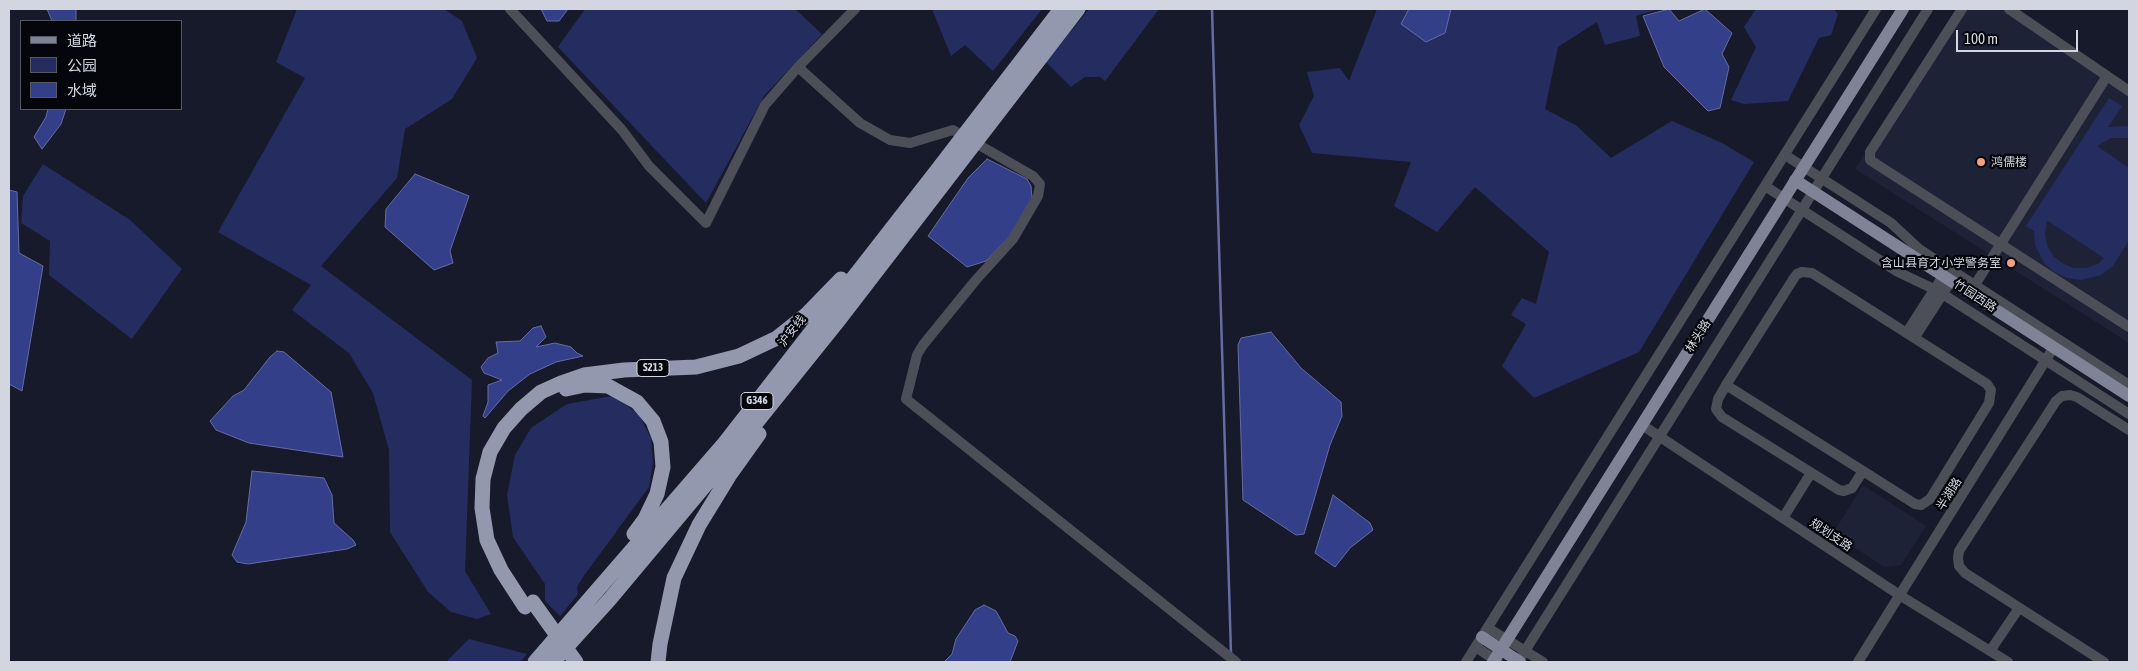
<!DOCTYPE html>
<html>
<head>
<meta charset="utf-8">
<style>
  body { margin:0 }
  #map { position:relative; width:2138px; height:671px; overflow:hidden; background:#171a2a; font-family:"Asap Condensed","Noto Sans SC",sans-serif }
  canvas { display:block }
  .frame { position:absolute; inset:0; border:10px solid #d3d6e1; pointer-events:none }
  .legend { position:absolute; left:20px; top:20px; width:162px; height:90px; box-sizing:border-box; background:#05060c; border:1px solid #575961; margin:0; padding:6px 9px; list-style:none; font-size:15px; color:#d3d6e1 }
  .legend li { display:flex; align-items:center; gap:10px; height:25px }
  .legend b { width:25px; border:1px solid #575961 }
  .scale { position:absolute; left:1956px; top:30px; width:122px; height:22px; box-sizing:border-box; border:2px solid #d3d6e1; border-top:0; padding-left:6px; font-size:15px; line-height:18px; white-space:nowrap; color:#d3d6e1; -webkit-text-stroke:4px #05060c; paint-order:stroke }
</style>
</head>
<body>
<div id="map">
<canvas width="2138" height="671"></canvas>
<div class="frame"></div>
<ul class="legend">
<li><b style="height:6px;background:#7e8395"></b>道路</li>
<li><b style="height:14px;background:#252d60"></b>公园</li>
<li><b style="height:14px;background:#343f89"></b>水域</li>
</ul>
<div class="scale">100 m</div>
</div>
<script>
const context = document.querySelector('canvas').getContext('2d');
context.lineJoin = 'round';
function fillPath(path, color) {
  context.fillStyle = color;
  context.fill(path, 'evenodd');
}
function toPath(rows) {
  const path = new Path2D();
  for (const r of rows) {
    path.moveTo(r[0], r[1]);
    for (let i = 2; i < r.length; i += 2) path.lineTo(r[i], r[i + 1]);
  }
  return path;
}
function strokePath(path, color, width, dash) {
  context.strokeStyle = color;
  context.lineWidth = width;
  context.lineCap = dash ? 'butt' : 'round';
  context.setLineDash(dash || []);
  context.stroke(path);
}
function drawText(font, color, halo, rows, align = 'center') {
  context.font = font + ' "Asap Condensed","Noto Sans SC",sans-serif';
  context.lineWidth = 4.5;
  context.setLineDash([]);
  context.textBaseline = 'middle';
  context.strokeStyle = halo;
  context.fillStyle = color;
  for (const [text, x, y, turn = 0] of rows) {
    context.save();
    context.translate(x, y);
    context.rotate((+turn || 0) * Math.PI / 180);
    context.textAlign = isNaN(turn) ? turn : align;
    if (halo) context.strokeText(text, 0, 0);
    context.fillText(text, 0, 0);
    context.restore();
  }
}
fillPath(toPath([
  [1957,9,2016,9,2129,86,2129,343,1855,169],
  [1863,485,1926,526,1901,565,1884,567,1833,533]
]), '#1d2237');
fillPath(toPath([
  [297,9,444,9,462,21,477,58,452,99,405,129,397,178,321,266,472,380,465,571,491,614,477,619,451,612,428,592,390,532,389,450,373,393,349,353,292,310,311,285,218,232,305,78,276,62],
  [585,9,795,9,822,34,764,96,706,203,558,47],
  [932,9,1042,9,993,71,965,45,951,56],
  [1089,9,1159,9,1105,81,1100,77,1085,77,1071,87,1046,62],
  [1377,9,1659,9,1636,16,1640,36,1605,45,1597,22,1558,47,1545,109,1577,126,1611,158,1672,121,1722,143,1754,162,1639,352,1534,398,1502,366,1526,324,1511,315,1522,298,1536,304,1549,252,1475,187,1437,232,1394,206,1411,162,1312,153,1299,125,1314,96,1307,72,1340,68,1349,81],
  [1756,9,1834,9,1838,14,1831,35,1819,38,1788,101,1744,104,1731,100,1756,47,1744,27],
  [2109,98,2122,106,2108,127,2129,126,2129,138,2111,138,2097,146,2129,168,2129,240,2113,266,2101,275,2081,280,2067,278,2054,272,2044,263,2035,245,2034,231,2026,226],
  [2047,221,2048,221,2104,258,2098,264,2086,268,2073,268,2062,263,2053,256,2047,245,2045,234],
  [43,164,130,220,182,269,132,339,49,275,50,241,21,223,23,196],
  [612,396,619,399,639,415,651,438,653,463,649,487,583,577,577,587,578,594,560,616,545,601,545,584,513,537,507,495,515,455,531,428,567,404],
  [469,639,527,654,520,662,446,662]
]), '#252d60');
const water = toPath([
  [47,9,76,9,76,21,52,21,47,9],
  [541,9,568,9,559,21,547,21,541,9],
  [1409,9,1451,9,1445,33,1426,42,1401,24,1409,9],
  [1669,9,1679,21,1705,9,1732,33,1722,54,1729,67,1720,108,1708,111,1664,67,1643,16,1669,9],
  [48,109,66,109,61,124,42,149,34,137,46,117,48,109],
  [987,159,1027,179,1031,186,1032,198,1010,236,986,261,967,267,928,236,968,178,987,159],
  [415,174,469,196,450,251,453,263,434,270,385,227,386,209,415,174],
  [9,190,17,192,19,253,43,266,22,391,9,384,9,190],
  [541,326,546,337,536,347,555,343,571,347,577,353,583,356,556,362,530,374,508,391,485,418,483,416,488,402,488,385,502,380,484,373,481,367,488,358,498,353,496,342,520,341,533,328,541,326],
  [1271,332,1301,368,1341,402,1342,416,1330,445,1304,534,1296,535,1243,500,1238,345,1241,338,1271,332],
  [277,351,284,352,331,392,343,457,249,443,216,430,210,421,233,396,244,390,270,357,277,351],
  [252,471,324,478,332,495,334,523,353,540,356,545,347,549,248,564,237,562,232,555,246,522,252,471],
  [1333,495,1370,523,1373,530,1350,548,1335,567,1315,553,1333,495],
  [984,605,996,611,1008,633,1015,636,1018,641,1010,662,944,662,952,654,956,639,975,610,984,605]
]);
fillPath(water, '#343f89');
strokePath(water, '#646ca3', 1);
strokePath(toPath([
  [1212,9,1231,654]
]), '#646ca3', 2.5);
strokePath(toPath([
  [510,9,622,130,649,166,706,223,765,105,798,67,860,123,890,140,910,143,953,130,1033,176,1040,184,1038,196,1013,239,975,281,923,345,917,355,906,399,1236,662],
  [1962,9,1870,152,1870,160,2129,327],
  [2009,9,2129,91],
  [798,67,855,9],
  [1785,155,1891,223,1919,249,2129,385],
  [1765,186,1898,272,1938,291,2129,414],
  [1971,291,2107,76],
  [1907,332,1943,276],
  [1915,337,1951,281],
  [1726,385,1863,471,1915,504,1921,505,1930,499,1989,403,1991,390,1987,384,1812,273,1802,272,1797,274,1794,278,1726,385,1718,399,1716,409,1722,417,1839,490,1844,491,1852,488,1863,471],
  [1642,425,1901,596,2008,662],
  [1783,518,1811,473],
  [1488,628,1543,662],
  [1476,647,1498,662],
  [1990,651,2019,608],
  [1466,662,1876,9],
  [1518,662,1928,9],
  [1858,662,2057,342],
  [2104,662,1965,573,1959,566,1958,558,1959,551,2056,401,2062,396,2070,395,2077,397,2129,430]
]), '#4d4f58', 10);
strokePath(toPath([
  [1795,180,2129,396],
  [1482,637,1520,662],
  [1493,662,1903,9]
]), '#7e8395', 12);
strokePath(toPath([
  [566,389,585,385,608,386,637,402,653,421,661,442,663,467,657,494,645,519,634,534],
  [525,607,501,570,487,540,482,508,483,479,490,452,504,428,521,409,541,392,561,383,584,375,624,370,696,367,739,356,777,338,806,315,841,279],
  [535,662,723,445,938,169,1061,9],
  [553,662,610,599,728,458,838,321,1078,9],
  [658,662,660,644,674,578,699,525,729,476,759,434]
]), '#9298ad', 15);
strokePath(toPath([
  [533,602,576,662]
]), '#9298ad', 15);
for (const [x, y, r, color] of [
  [1981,162,5,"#f2a07f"],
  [2011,263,5,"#f2a07f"]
]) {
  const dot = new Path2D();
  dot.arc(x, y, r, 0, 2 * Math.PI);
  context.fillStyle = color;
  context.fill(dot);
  strokePath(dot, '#05060c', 2);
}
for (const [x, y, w] of [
  [653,368,32],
  [757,401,32]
]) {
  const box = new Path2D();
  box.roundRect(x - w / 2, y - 8.5, w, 17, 4);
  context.fillStyle = '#05060c';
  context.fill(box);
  strokePath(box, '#d3d6e1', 1);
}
drawText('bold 11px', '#d3d6e1', null, [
  ["S213",653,368],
  ["G346",757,401]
]);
drawText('12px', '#d3d6e1', '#05060c', [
  ["鸿儒楼",1991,162],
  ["含山县育才小学警务室",2001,263,"right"]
], 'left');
drawText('12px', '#d3d6e1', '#05060c', [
  ["竹园西路",1975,296,33],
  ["沪安线",792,331,-52],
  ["林头路",1698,336,-58],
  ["半湖路",1949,494,-58],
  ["规划支路",1831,535,34]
]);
</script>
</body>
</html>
